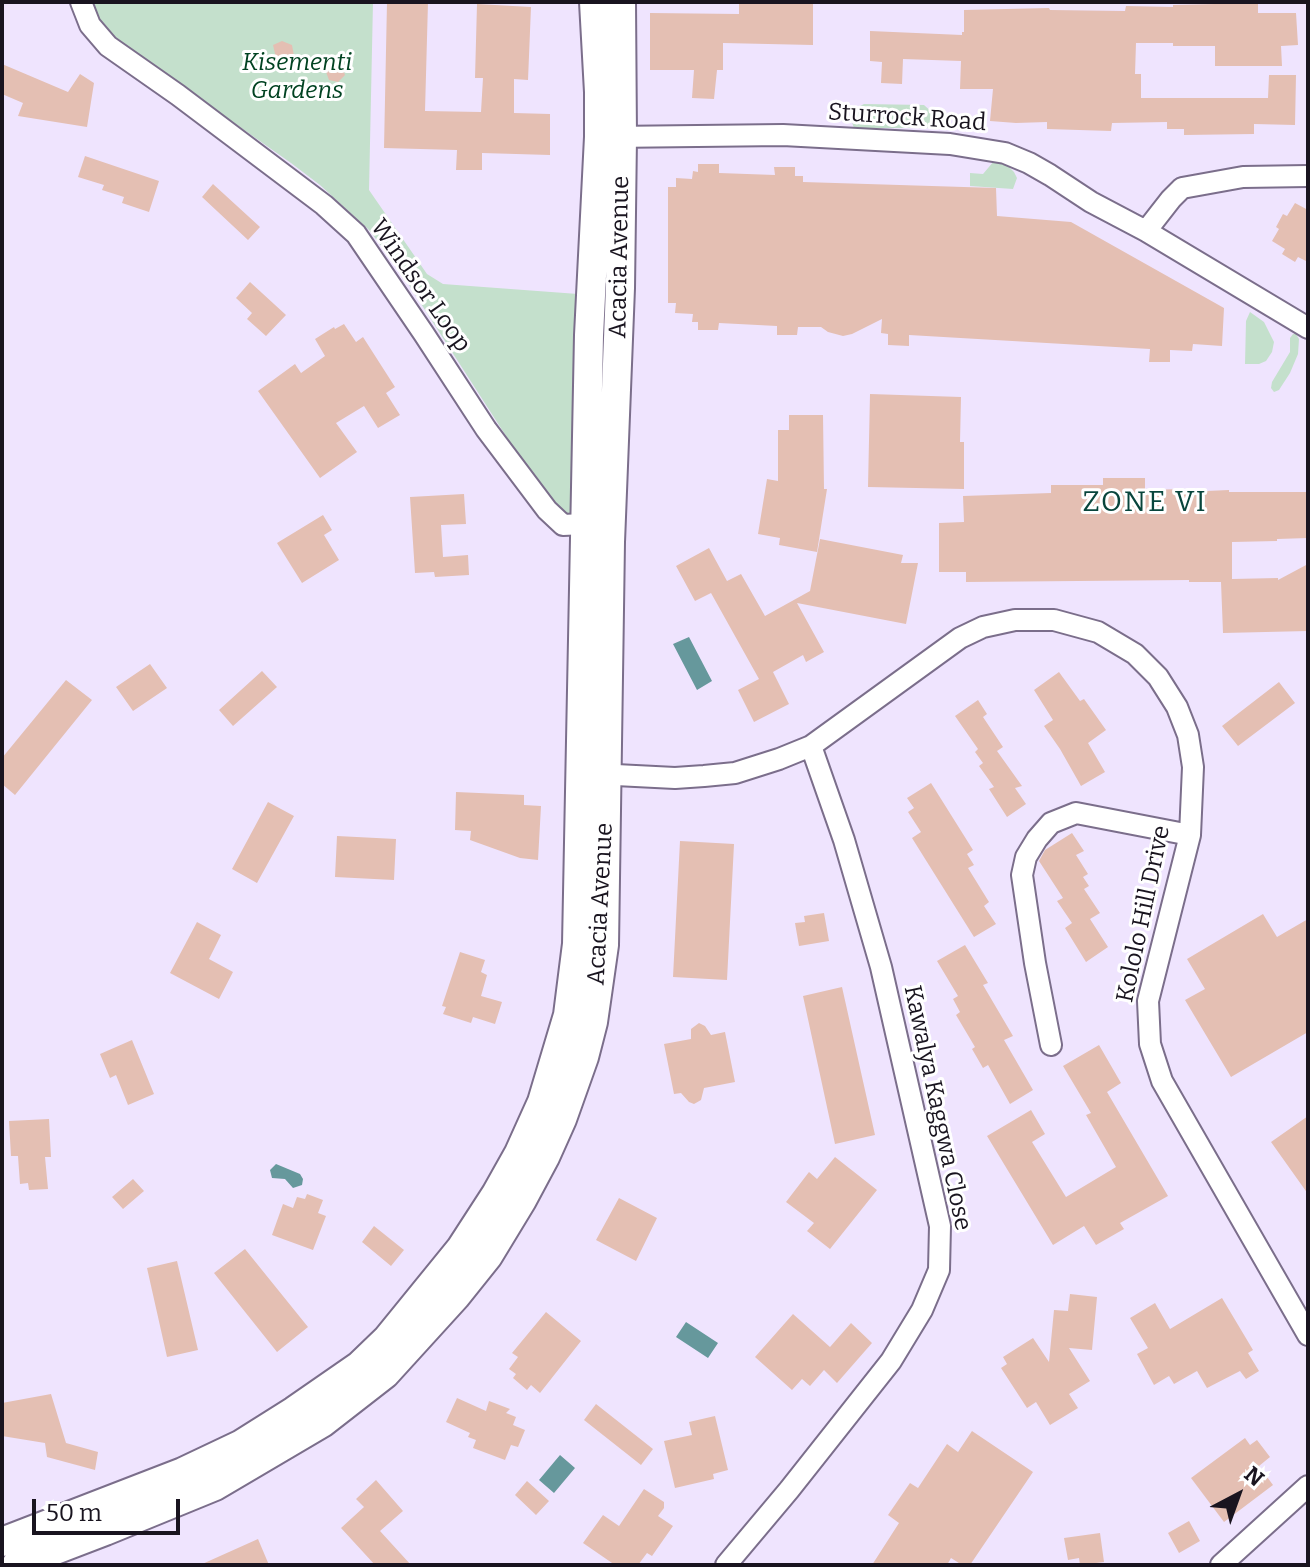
<!DOCTYPE html>
<html>
<head>
<meta charset="utf-8">
<style>
  body { margin:0 }
  #map { position:relative; width:1310px; height:1567px; overflow:hidden; background:#efe4fe; font-family:Bitter,serif }
  canvas { display:block }
  .frame { position:absolute; inset:0; border:4px solid #19141f; pointer-events:none }
  .north { position:absolute; left:1198px; top:1455px; width:80px; height:80px; -webkit-text-stroke:6px #fff; paint-order:stroke; rotate:41deg; font-size:22px; font-weight:700; line-height:32px; text-align:center; color:#19141f }
  .north::after { content:''; display:block; margin:auto; width:28px; height:36px; background:#19141f; clip-path:polygon(50% 0,100% 100%,50% 72%,0 100%) }
  .scale { position:absolute; left:32px; top:1499px; width:148px; height:36px; box-sizing:border-box; border:4px solid #19141f; border-top:0; padding-left:10px; font-size:24px; line-height:28px; white-space:nowrap; color:#19141f; -webkit-text-stroke:6px #fff; paint-order:stroke }
</style>
</head>
<body>
<div id="map">
<canvas width="1310" height="1567"></canvas>
<div class="frame"></div>
<div class="north">N</div>
<div class="scale">50 m</div>
</div>
<script>
const context = document.querySelector('canvas').getContext('2d');
context.lineJoin = 'round';
function fillPath(path, color) {
  context.fillStyle = color;
  context.fill(path, 'evenodd');
}
function toPath(rows) {
  const path = new Path2D();
  for (const r of rows) {
    path.moveTo(r[0], r[1]);
    for (let i = 2; i < r.length; i += 2) path.lineTo(r[i], r[i + 1]);
  }
  return path;
}
function strokePath(path, color, width, dash) {
  context.strokeStyle = color;
  context.lineWidth = width;
  context.lineCap = dash ? 'butt' : 'round';
  context.setLineDash(dash || []);
  context.stroke(path);
}
function drawText(font, color, halo, rows, align = 'center') {
  context.font = font + ' Bitter,serif';
  context.lineWidth = 6;
  context.setLineDash([]);
  context.textBaseline = 'middle';
  context.strokeStyle = halo;
  context.fillStyle = color;
  for (const [text, x, y, turn = 0] of rows) {
    context.save();
    context.translate(x, y);
    context.rotate((+turn || 0) * Math.PI / 180);
    context.textAlign = isNaN(turn) ? turn : align;
    if (halo) context.strokeText(text, 0, 0);
    context.fillText(text, 0, 0);
    context.restore();
  }
}
fillPath(toPath([
  [95,2,373,2,369,190,427,274,443,284,578,294,572,515,559,512,524,464,398,268,369,230,320,185,291,163,129,49,104,27,95,8],
  [864,104,924,105,935,115,942,128,854,128,850,117,856,108],
  [1002,160,1014,172,1017,178,1013,189,970,186,970,173,983,174,994,161],
  [1250,312,1264,322,1274,342,1272,352,1266,361,1259,364,1245,364,1246,321],
  [1293,334,1296,334,1299,339,1298,354,1290,373,1279,390,1274,392,1271,388,1272,382,1290,352,1290,338]
]), '#c4e0cc');
fillPath(toPath([
  [689,637,712,681,697,690,673,644],
  [276,1164,300,1174,303,1179,302,1185,293,1188,285,1179,272,1178,270,1170],
  [686,1322,718,1343,708,1358,676,1337],
  [560,1455,575,1468,554,1493,539,1480]
]), '#66989c');
fillPath(toPath([
  [387,2,428,2,425,111,481,112,483,78,475,78,477,4,531,7,528,80,514,79,514,113,550,114,550,155,482,153,482,170,456,170,457,150,384,148],
  [739,2,813,2,813,45,723,43,723,70,717,70,714,99,692,98,694,70,650,70,650,13,739,14],
  [1215,2,1258,2,1258,13,1296,13,1298,45,1281,46,1282,66,1215,66,1215,46,1173,46,1173,43,1136,43,1135,74,1141,74,1141,98,1268,98,1269,75,1296,75,1295,125,1254,124,1254,134,1184,135,1184,129,1167,129,1167,122,1112,123,1111,131,1047,129,1047,122,1016,123,990,121,993,89,960,89,961,61,903,59,902,84,881,83,882,62,870,61,870,31,962,35,962,32,964,32,964,10,1049,8,1050,10,1125,11,1126,6,1173,7,1173,5,1215,4],
  [282,41,292,45,294,56,285,62,276,58,273,45],
  [322,61,341,64,345,75,338,82,329,80],
  [2,64,68,92,80,74,94,83,87,127,18,116,23,103,2,94],
  [85,156,159,181,149,212,122,203,124,197,102,190,104,185,78,177],
  [698,164,719,164,719,173,775,175,774,167,795,167,795,176,803,176,803,182,996,188,997,216,1071,222,1224,308,1222,346,1193,344,1192,351,1170,350,1170,362,1149,362,1150,349,909,335,909,346,888,345,888,334,881,333,882,319,852,334,843,336,828,332,821,327,798,327,797,335,777,335,777,326,719,323,718,330,698,330,698,322,692,322,693,314,675,313,676,303,668,303,668,187,676,187,676,178,692,179,693,171,698,172],
  [213,184,260,227,248,240,202,197],
  [1295,203,1308,210,1308,262,1298,257,1295,262,1282,254,1285,249,1272,241,1279,229,1276,227,1283,214,1287,216],
  [250,282,286,315,266,336,247,319,252,313,236,298],
  [344,324,356,342,363,337,395,387,386,393,400,415,378,428,364,406,336,423,357,452,320,478,258,391,295,364,301,373,325,356,315,339,334,327,335,329],
  [870,394,961,397,960,442,964,442,964,489,868,487],
  [789,415,823,415,824,489,827,489,817,552,779,545,780,538,758,534,767,479,778,481,778,430,789,430],
  [1103,478,1145,478,1145,490,1184,489,1184,492,1229,490,1229,492,1308,492,1308,538,1277,539,1277,541,1232,542,1232,579,1278,578,1278,580,1308,564,1308,631,1223,633,1221,582,1189,582,1189,580,966,582,966,572,939,572,939,523,964,522,963,496,1051,493,1051,485,1103,485],
  [464,494,466,524,441,525,443,557,468,555,469,575,435,577,434,572,415,573,410,497],
  [323,515,332,530,324,535,339,560,302,583,277,543],
  [820,539,903,555,901,563,918,563,906,624,797,603,824,652,806,662,803,655,773,672,789,704,754,722,738,690,759,679,711,593,695,601,676,566,709,548,727,581,741,574,765,616,810,591],
  [150,664,167,688,133,711,116,687],
  [262,671,277,687,233,726,219,710],
  [1059,672,1080,701,1084,699,1106,730,1088,743,1105,772,1081,786,1060,749,1044,726,1053,720,1034,690],
  [66,680,92,700,15,795,2,784,2,758],
  [1279,682,1295,703,1238,746,1222,726],
  [978,700,987,714,983,717,1003,747,997,751,1022,786,1015,788,1026,804,1007,817,989,789,994,787,979,766,983,763,975,752,978,749,955,716],
  [931,783,973,850,967,854,974,865,968,868,989,902,984,906,996,924,974,937,912,838,921,832,908,812,914,808,907,798],
  [456,792,524,795,524,805,541,806,538,860,520,858,470,840,471,831,455,830],
  [268,802,294,816,257,883,232,869],
  [1072,833,1084,851,1076,855,1088,874,1083,877,1089,886,1084,889,1100,913,1090,919,1108,947,1086,962,1065,928,1072,923,1057,901,1063,898,1039,861,1045,850],
  [337,836,396,839,394,880,335,877],
  [680,841,734,844,727,980,673,977],
  [824,913,829,941,799,946,795,923,805,922,804,916],
  [1263,914,1277,937,1308,919,1308,1032,1231,1077,1185,1000,1205,989,1187,959],
  [197,922,221,935,209,959,233,972,219,999,170,973],
  [965,945,988,983,983,985,1013,1036,1004,1040,1033,1090,1010,1104,988,1065,983,1068,972,1049,975,1047,956,1015,960,1012,953,999,958,996,937,961],
  [460,952,485,960,481,972,487,975,481,996,502,1002,495,1024,473,1017,471,1023,443,1014,446,1007,442,1006],
  [842,987,875,1135,835,1144,803,996],
  [699,1023,705,1026,711,1035,725,1032,735,1082,704,1088,701,1100,694,1104,689,1102,681,1093,674,1094,664,1044,691,1039,691,1029],
  [132,1040,154,1094,128,1105,116,1075,110,1078,100,1054],
  [1099,1045,1121,1083,1107,1092,1168,1196,1120,1223,1124,1229,1096,1245,1084,1226,1053,1245,987,1136,1031,1110,1045,1134,1032,1142,1066,1197,1116,1167,1086,1115,1091,1113,1063,1066],
  [1308,1116,1308,1194,1271,1142],
  [49,1119,51,1157,45,1157,48,1189,29,1190,28,1183,20,1184,18,1156,11,1156,9,1121],
  [835,1157,877,1190,830,1249,807,1231,814,1223,786,1202,809,1172,817,1179],
  [133,1179,144,1191,123,1209,112,1197],
  [307,1194,323,1200,318,1213,326,1216,313,1250,272,1235,283,1204,293,1208,297,1197,305,1199],
  [619,1198,657,1218,636,1261,596,1240],
  [374,1226,404,1250,391,1266,362,1242],
  [245,1249,308,1327,277,1352,214,1273],
  [177,1261,198,1350,167,1357,147,1268],
  [1070,1294,1097,1297,1092,1350,1069,1348,1090,1381,1069,1394,1078,1408,1050,1425,1036,1402,1027,1408,1001,1368,1007,1364,1003,1357,1033,1338,1049,1362,1054,1310,1068,1311],
  [1222,1298,1253,1350,1248,1353,1259,1371,1246,1379,1240,1371,1207,1388,1197,1371,1174,1384,1169,1376,1154,1385,1137,1354,1148,1348,1130,1318,1155,1303,1170,1329],
  [546,1312,581,1341,540,1393,531,1385,527,1390,513,1378,516,1374,509,1369,518,1357,512,1353],
  [793,1314,830,1347,851,1323,872,1343,837,1383,824,1370,810,1386,802,1379,792,1390,755,1357],
  [51,1394,66,1443,98,1452,95,1470,47,1457,45,1443,2,1436,2,1403],
  [457,1398,486,1411,489,1401,510,1409,506,1413,516,1417,513,1425,525,1430,518,1447,511,1445,505,1460,473,1448,476,1440,468,1437,470,1433,446,1422],
  [596,1404,653,1449,641,1465,584,1420],
  [715,1416,728,1470,713,1474,714,1479,675,1488,664,1441,692,1435,689,1422],
  [972,1431,1033,1472,970,1565,962,1565,951,1558,947,1565,872,1565,899,1523,888,1515,910,1483,918,1488,947,1444,958,1452],
  [1245,1438,1250,1445,1257,1440,1270,1457,1259,1466,1273,1485,1224,1522,1191,1478],
  [376,1480,403,1511,380,1531,411,1565,375,1565,341,1528,364,1507,356,1499],
  [527,1481,549,1501,536,1515,515,1495],
  [644,1489,664,1502,664,1508,658,1516,673,1526,652,1556,647,1553,638,1565,615,1565,583,1543,603,1515,619,1526],
  [1189,1521,1200,1541,1179,1553,1168,1533],
  [1100,1533,1104,1562,1080,1565,1079,1558,1068,1560,1064,1538],
  [258,1539,269,1565,200,1565]
]), '#e4bfb3');
const street = toPath([
  [81,2,90,25,108,46,178,95,324,205,356,234,424,334,486,429,547,510,563,525,584,524],
  [611,137,783,135,950,144,1005,153,1029,163,1050,175,1091,202,1146,231,1308,328],
  [1146,231,1171,199,1182,188,1243,177,1308,176],
  [596,774,675,778,704,776,735,773,779,759,811,746,960,638,983,627,1015,620,1054,620,1098,632,1135,654,1158,677,1177,707,1188,735,1193,767,1190,835,1148,1001,1150,1044,1162,1081,1308,1335],
  [1051,1045,1035,963,1022,875,1026,857,1037,839,1051,823,1076,813,1190,835],
  [726,1565,789,1490,891,1361,922,1310,939,1270,940,1226,881,967,844,840,811,746],
  [1221,1565,1308,1486]
]);
const secondary = toPath([
  [2,1542,183,1472,240,1445,294,1411,359,1366,387,1339,461,1248,496,1194,519,1153,542,1102,568,1015,577,944,589,335,599,137,599,92,594,2],
  [16,1565,105,1531,215,1486,322,1423,385,1374,456,1296,488,1256,522,1200,545,1157,562,1119,584,1057,593,1022,604,945,610,542,620,288,622,137,621,2]
]);
strokePath(street, '#7b6e8b', 24);
strokePath(secondary, '#7b6e8b', 32);
strokePath(street, '#fff', 20);
strokePath(secondary, '#fff', 28);
drawText('italic 24px', '#004221', '#fff', [
  ["Kisementi",297,63],
  ["Gardens",297,91]
]);
drawText('24px', '#19141f', '#fff', [
  ["Sturrock Road",907,118,4],
  ["Acacia Avenue",620,257,-89],
  ["Windsor Loop",420,286,55],
  ["Acacia Avenue",601,904,-87],
  ["Kololo Hill Drive",1144,914,-78],
  ["Kawalya Kaggwa Close",937,1108,78]
]);
context.letterSpacing = '2px';
drawText('28px', '#08453c', '#fff', [
  ["ZONE VI",1145,503]
]);
context.letterSpacing = '0px';
</script>
</body>
</html>
